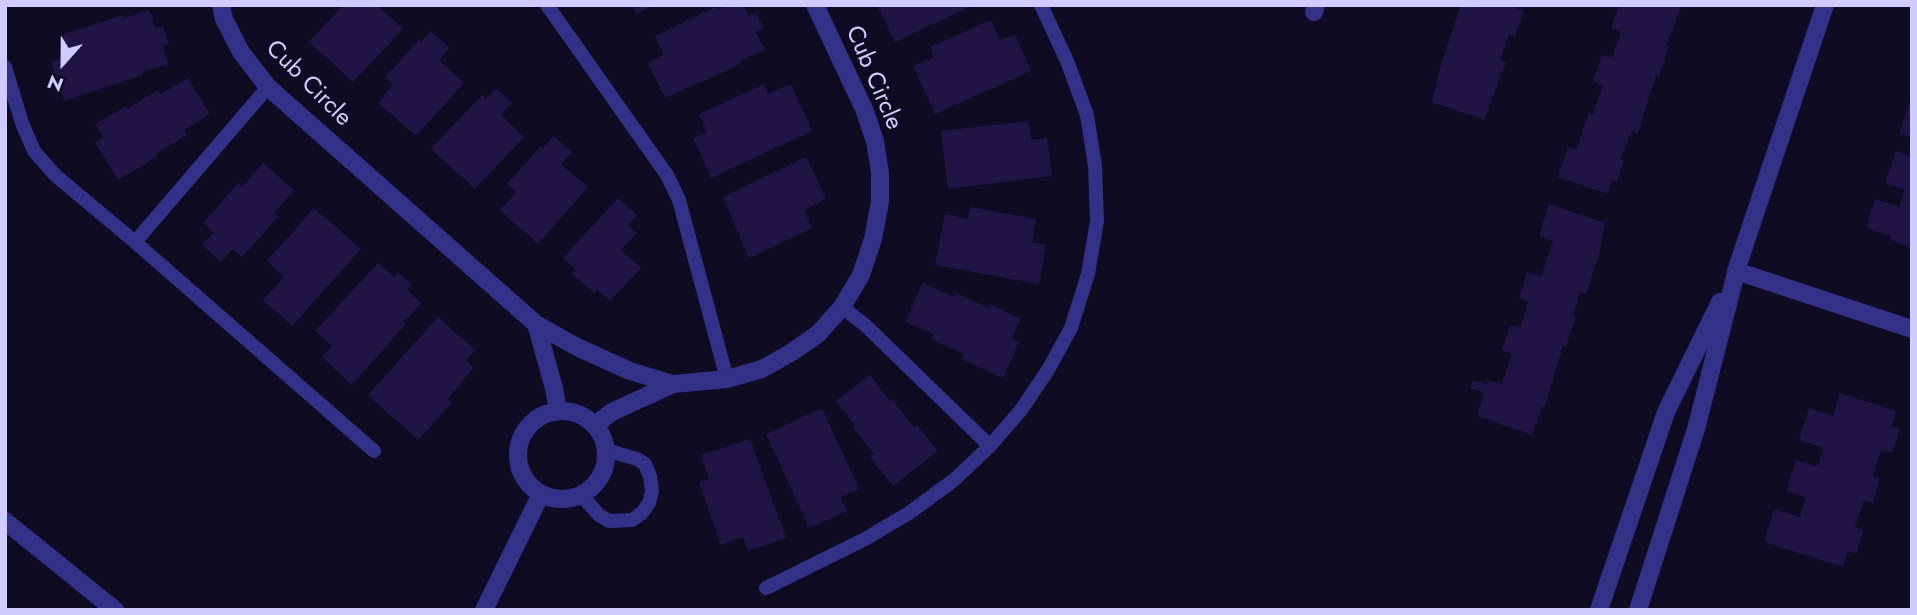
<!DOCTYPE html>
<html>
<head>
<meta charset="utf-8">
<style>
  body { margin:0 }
  #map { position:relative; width:1917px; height:615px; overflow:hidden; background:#0f0b22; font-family:Jost,sans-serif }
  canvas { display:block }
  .frame { position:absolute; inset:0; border:7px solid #d1ccff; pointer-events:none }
  .north { position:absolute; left:28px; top:28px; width:70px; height:70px; -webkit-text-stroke:5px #0f0b22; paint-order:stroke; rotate:201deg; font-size:19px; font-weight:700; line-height:28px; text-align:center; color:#d1ccff }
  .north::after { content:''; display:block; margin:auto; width:24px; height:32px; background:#d1ccff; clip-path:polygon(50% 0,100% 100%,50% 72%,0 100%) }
</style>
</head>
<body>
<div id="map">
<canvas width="1917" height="615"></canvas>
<div class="frame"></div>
<div class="north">N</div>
</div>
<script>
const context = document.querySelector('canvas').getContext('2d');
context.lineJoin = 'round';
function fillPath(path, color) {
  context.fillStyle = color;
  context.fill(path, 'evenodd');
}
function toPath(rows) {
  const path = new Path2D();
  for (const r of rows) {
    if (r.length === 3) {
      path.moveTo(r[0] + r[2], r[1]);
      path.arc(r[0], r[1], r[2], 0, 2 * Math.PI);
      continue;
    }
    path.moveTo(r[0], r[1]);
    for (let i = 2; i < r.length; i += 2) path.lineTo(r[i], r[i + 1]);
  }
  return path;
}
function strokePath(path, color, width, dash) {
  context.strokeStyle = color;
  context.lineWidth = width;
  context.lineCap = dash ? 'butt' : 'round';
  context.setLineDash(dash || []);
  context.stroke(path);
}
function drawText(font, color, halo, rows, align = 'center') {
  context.font = font + ' Jost,sans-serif';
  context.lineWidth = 5;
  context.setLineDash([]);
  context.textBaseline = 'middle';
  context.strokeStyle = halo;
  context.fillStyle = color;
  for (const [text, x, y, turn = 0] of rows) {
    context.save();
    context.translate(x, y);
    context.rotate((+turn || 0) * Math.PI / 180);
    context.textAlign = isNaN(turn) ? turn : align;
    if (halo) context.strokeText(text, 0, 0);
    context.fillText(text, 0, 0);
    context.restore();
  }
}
fillPath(toPath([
  [343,5,382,5,380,8,403,29,353,82,309,42],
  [632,5,655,5,636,14],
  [727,5,744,5,749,16,756,13,764,29,756,32,765,50,740,61,741,64,665,98,648,63,664,55,655,36,715,7,717,10],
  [877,5,974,5,895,42],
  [1461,5,1518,5,1517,8,1524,11,1515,36,1509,34,1500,60,1506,62,1484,120,1432,102,1440,68],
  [1619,5,1682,5,1666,46,1669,47,1659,76,1656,75,1638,133,1632,131,1620,159,1624,160,1617,182,1612,181,1607,194,1558,177,1568,147,1576,150,1589,112,1593,114,1603,85,1593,81,1602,55,1612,58,1621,31,1611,28],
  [149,10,155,28,163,26,169,44,163,46,168,64,143,72,143,75,64,101,51,62,68,57,62,35,123,15,124,18],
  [991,20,1000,40,1015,34,1031,71,935,114,913,66,934,57,930,47],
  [431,31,449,48,439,60,464,83,416,136,378,103,393,85,385,77,419,40,421,42],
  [188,78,210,114,184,130,187,135,157,153,158,156,118,180,95,142,103,138,95,124,126,106,128,108,158,90,160,94],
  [764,84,768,94,791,84,812,131,711,178,693,138,707,132,699,114],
  [496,88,512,103,501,115,524,137,475,189,431,149,482,95,486,99],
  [1912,96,1912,138,1899,133],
  [1029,121,1031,140,1047,138,1052,176,948,189,941,131],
  [554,136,572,152,561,164,588,187,538,244,500,210,516,192,507,184,541,146,543,148],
  [1896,151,1912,156,1912,248,1890,240,1891,236,1866,228,1875,199,1899,207,1905,190,1885,183],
  [806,157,826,199,804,210,812,228,749,258,723,197],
  [263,163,294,190,274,213,278,217,242,257,232,249,221,262,202,245,214,233,203,223,238,183,242,187],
  [618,198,637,215,628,225,637,233,621,250,641,268,610,301,597,290,594,293,572,274,576,270,563,258],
  [1549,204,1605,223,1599,254,1586,294,1580,292,1573,316,1576,316,1566,347,1563,346,1545,406,1543,405,1532,435,1477,416,1484,393,1470,388,1473,380,1487,384,1488,380,1502,384,1512,354,1502,350,1510,325,1520,328,1528,302,1519,298,1527,272,1541,276,1553,241,1539,236],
  [970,207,1036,219,1032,242,1046,245,1039,284,935,265,945,214,968,219],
  [314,208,361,249,292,326,263,300,284,277,267,261],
  [378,263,394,277,398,272,412,285,407,290,421,303,404,322,406,324,352,385,322,357,332,346,315,331],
  [923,283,954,297,956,293,988,308,990,304,1021,319,1012,338,1019,342,1003,378,962,359,964,354,931,339,934,334,905,322],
  [438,317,475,350,466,360,473,368,448,399,452,403,418,440,368,395],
  [870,375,890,401,892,399,914,427,917,425,938,451,893,486,870,457,874,454,853,428,855,425,836,401],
  [1840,393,1896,411,1891,426,1900,429,1892,453,1881,450,1873,476,1880,479,1873,503,1864,500,1855,527,1864,530,1856,554,1848,551,1843,567,1764,542,1774,509,1800,517,1806,498,1786,491,1796,460,1817,467,1824,448,1799,440,1809,408,1833,416],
  [822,408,859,489,840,497,847,511,809,528,766,434],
  [750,439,786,538,748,551,743,537,721,545,699,482,709,479,701,455]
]), '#1e1545');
strokePath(toPath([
  [547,5,667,175,679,200,727,379],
  [5,67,22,123,34,151,55,175,135,242,374,451],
  [135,242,268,87],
  [842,307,865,325,990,446],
  [581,495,599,515,609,521,632,520,642,513,649,503,652,491,650,476,645,464,637,459,606,450],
  [766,588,865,539,909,513,954,480,990,446,1021,410,1048,370,1071,328,1088,274,1097,221,1095,166,1087,115,1067,61,1041,5]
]), '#333087', 14);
strokePath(toPath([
  [221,5,224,19,241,52,268,87,536,324,554,388,558,411],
  [1314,12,1316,5],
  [1736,271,1912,329],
  [536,324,577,347,630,371,673,384],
  [562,455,44],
  [595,425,612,412,673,384,727,379,762,369,792,352,818,334,842,307,861,275,873,239,880,202,880,173,875,141,864,109,815,5],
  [484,610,541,494],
  [1599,610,1666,412,1720,302],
  [1638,610,1696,429,1738,265,1825,5]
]), '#333087', 18);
strokePath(toPath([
  [5,521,115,610]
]), '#333087', 18);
drawText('24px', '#d1ccff', '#0f0b22', [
  ["Cub Circle",873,78,67],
  ["Cub Circle",308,84,45]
]);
</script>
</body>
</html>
